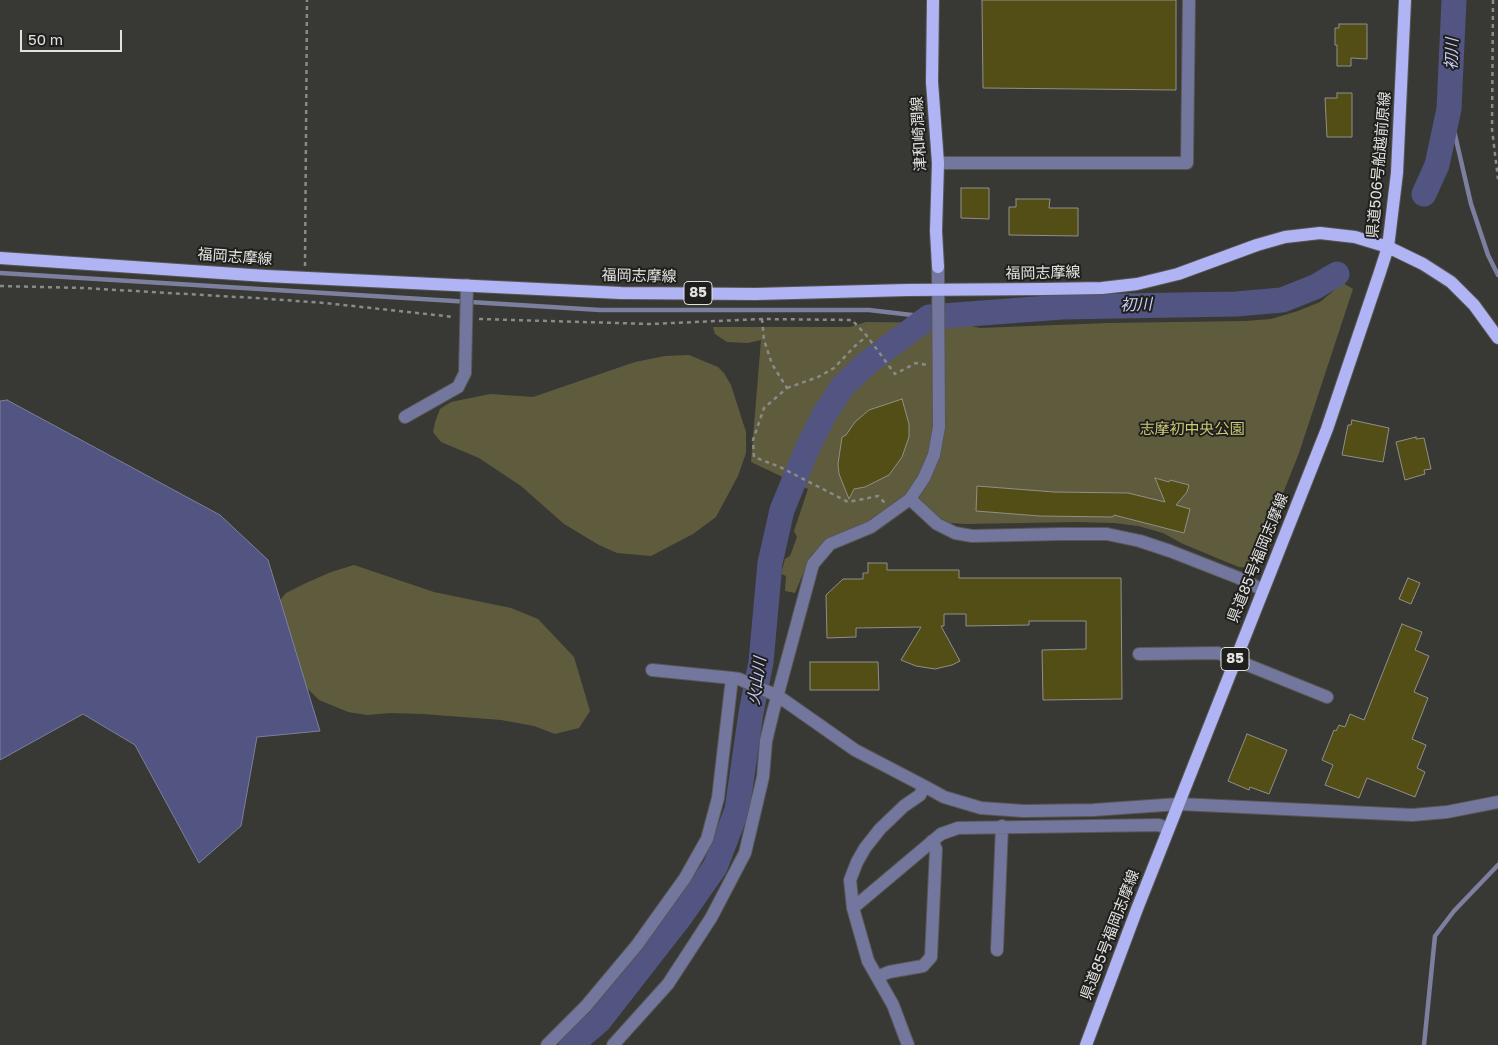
<!DOCTYPE html>
<html>
<head>
<meta charset="utf-8">
<style>
  body { margin:0 }
  #map { position:relative; width:1498px; height:1045px; overflow:hidden; background:#383834; font-family:"Golos Text",sans-serif }
  canvas { display:block }
  .scale { position:absolute; left:20px; top:30px; width:102px; height:22px; box-sizing:border-box; border:2px solid #e2e2df; border-top:0; padding-left:6px; font-size:15px; line-height:18px; white-space:nowrap; color:#e2e2df; -webkit-text-stroke:4px #1f1f1d; paint-order:stroke }
</style>
</head>
<body>
<div id="map">
<canvas width="1498" height="1045"></canvas>
<div class="scale">50 m</div>
</div>
<script>
const context = document.querySelector('canvas').getContext('2d');
context.lineJoin = 'round';
function fillPath(path, color) {
  context.fillStyle = color;
  context.fill(path, 'evenodd');
}
function toPath(rows) {
  const path = new Path2D();
  for (const r of rows) {
    path.moveTo(r[0], r[1]);
    for (let i = 2; i < r.length; i += 2) path.lineTo(r[i], r[i + 1]);
  }
  return path;
}
function strokePath(path, color, width, dash) {
  context.strokeStyle = color;
  context.lineWidth = width;
  context.lineCap = dash ? 'butt' : 'round';
  context.setLineDash(dash || []);
  context.stroke(path);
}
function drawText(font, color, halo, rows, align = 'center') {
  context.font = font + ' "Golos Text","Noto Sans JP",sans-serif';
  context.lineWidth = 4;
  context.setLineDash([]);
  context.textBaseline = 'middle';
  context.strokeStyle = halo;
  context.fillStyle = color;
  for (const [text, x, y, turn = 0] of rows) {
    context.save();
    context.translate(x, y);
    context.rotate((+turn || 0) * Math.PI / 180);
    context.textAlign = isNaN(turn) ? turn : align;
    if (halo) context.strokeText(text, 0, 0);
    context.fillText(text, 0, 0);
    context.restore();
  }
}
fillPath(toPath([
  [1343,283,1353,289,1299,453,1255,564,1249,568,1239,567,1224,561,1181,543,1163,533,1138,526,1114,523,1076,522,966,524,950,523,935,515,909,491,897,504,876,518,830,539,811,555,795,593,785,591,786,576,781,574,785,559,790,556,797,537,794,531,808,489,751,462,761,340,748,343,727,342,715,334,713,327,850,327,866,322,959,323,980,328,1108,323,1246,321,1271,319,1298,311,1320,302],
  [689,355,718,367,724,373,731,385,746,432,746,453,738,476,716,517,693,534,651,556,617,553,599,545,564,524,521,486,479,458,441,442,433,432,435,422,440,409,451,402,490,394,533,397,635,362,665,356],
  [354,565,434,592,511,608,538,619,574,657,590,711,579,728,555,734,534,726,501,720,423,714,390,713,367,715,348,712,319,700,303,684,276,605,286,593,306,583,331,572]
]), '#5f5c3e');
const water = toPath([
  [7,400,220,515,268,560,320,731,257,737,241,826,199,863,135,745,83,714,0,760,0,401,7,400]
]);
fillPath(water, '#525482');
strokePath(water, '#7d7f9e', 1);
strokePath(toPath([
  [1449,109,1471,204,1488,255,1498,275],
  [0,273,600,310,869,310,929,317],
  [1424,1045,1435,936,1454,911,1498,865]
]), '#7d7f9e', 4.5);
strokePath(toPath([
  [1424,194,1437,165,1449,109,1454,0],
  [571,1045,599,1021,680,917,715,867,737,810,751,713,761,662,770,563,782,510,807,449,824,415,842,387,867,363,929,317,1062,307,1236,304,1282,300,1315,287,1337,274]
]), '#525482', 25);
const building = toPath([
  [982,0,1176,0,1176,90,983,88,982,0],
  [1339,24,1367,24,1367,59,1351,58,1351,66,1337,66,1337,45,1335,45,1335,28,1339,28,1339,24],
  [1337,93,1352,93,1352,137,1327,137,1325,98,1337,98,1337,93],
  [961,188,989,188,989,219,961,218,961,188],
  [1016,199,1050,199,1049,208,1078,208,1078,236,1009,235,1009,207,1016,207,1016,199],
  [902,399,909,424,909,437,902,457,889,475,865,487,854,489,849,499,839,474,838,464,842,437,846,435,855,422,869,410,902,399],
  [1352,420,1389,428,1383,462,1342,455,1348,425,1351,425,1352,420],
  [1416,437,1416,439,1424,438,1431,469,1424,470,1425,474,1405,480,1396,442,1416,437],
  [1155,478,1169,482,1170,480,1189,485,1187,492,1176,505,1190,509,1184,533,1114,515,1113,517,1040,516,976,511,977,486,1054,492,1128,493,1165,502,1155,478],
  [868,563,887,563,887,570,959,570,959,578,1121,578,1122,699,1043,700,1042,650,1086,649,1086,621,1029,621,1029,625,966,626,966,614,944,614,944,626,941,626,960,661,952,665,935,669,916,666,901,660,921,627,856,628,856,637,827,638,826,595,843,579,863,579,863,573,868,573,868,563],
  [1408,578,1420,583,1411,604,1399,599,1408,578],
  [1402,624,1422,632,1415,650,1429,656,1414,692,1428,698,1412,739,1426,745,1417,768,1425,772,1415,797,1367,778,1359,798,1325,785,1333,765,1322,760,1334,730,1336,731,1339,725,1345,727,1350,714,1364,720,1402,624],
  [810,662,878,662,879,690,810,690,810,662],
  [1247,734,1287,750,1269,794,1250,787,1249,790,1228,781,1247,734]
]);
fillPath(building, '#534e16');
strokePath(building, '#908f8b', 1);
const minor = toPath([
  [938,163,1187,163,1189,0],
  [405,417,458,387,465,373,467,285],
  [910,499,937,524,955,533,972,536,1061,534,1107,534,1140,541,1170,551,1239,578,1263,590],
  [1139,654,1218,653,1327,697],
  [652,670,732,678],
  [853,908,941,834,958,828,1159,825,1168,829],
  [997,950,1002,826],
  [877,977,889,972,923,966,931,957,936,849,932,841],
  [547,1045,586,1006,637,945,685,878,707,839,718,798,732,678,739,679,778,696,855,750,924,786,944,797,981,808,1024,811,1093,810,1179,804,1412,815,1447,812,1498,802],
  [613,1045,668,984,711,918,745,853,763,777,766,741,773,712,813,564,830,544,871,527,910,499,924,478,934,455,939,427,938,267],
  [908,1045,893,1005,868,961,853,908,850,880,857,862,865,848,880,829,904,806,920,795,924,786]
]);
const major = toPath([
  [933,0,932,82,938,163,936,231,938,267],
  [0,258,266,276,621,293,756,294,907,290,1043,289,1102,288,1137,284,1178,274,1257,245,1285,237,1320,233,1355,237,1388,247,1423,264,1451,282,1474,305,1498,338],
  [1086,1045,1137,909,1327,429,1380,272,1388,247,1397,173,1405,0]
]);
strokePath(minor, '#575753', 14);
strokePath(major, '#575753', 14);
strokePath(toPath([
  [1493,0,1492,129,1498,179],
  [305,266,307,0],
  [0,286,83,288,255,298,325,303,454,317],
  [479,319,651,324,762,319,852,320,867,336,895,374,916,363,927,365],
  [762,319,764,340,772,364,787,388,764,408,753,440,754,457,780,467,848,502,878,496,885,503],
  [787,388,818,377,834,368,856,345,867,336]
]), '#8a8a87', 2.5, [4, 4]);
strokePath(minor, '#73769d', 12);
strokePath(major, '#b0b4f4', 12);
for (const [x, y, w] of [
  [698,293,28],
  [1235,659,28]
]) {
  const box = new Path2D();
  box.roundRect(x - w / 2, y - 11.5, w, 23, 4);
  context.fillStyle = '#1f1f1d';
  context.fill(box);
  strokePath(box, '#e2e2df', 1);
}
drawText('bold 14px', '#e2e2df', null, [
  ["85",698,293],
  ["85",1235,659]
]);
drawText('15px', '#e2e2df', '#1f1f1d', [
  ["津和崎潤線",919,134,-93],
  ["県道506号船越前原線",1379,165,-85],
  ["福岡志摩線",235,257,4],
  ["福岡志摩線",1043,273,-1],
  ["福岡志摩線",639,276,1],
  ["県道85号福岡志摩線",1258,558,-68],
  ["県道85号福岡志摩線",1110,935,-69]
]);
drawText('15px', '#cfc775', '#1f1f1d', [
  ["志摩初中央公園",1192,429]
]);
drawText('italic 16px', '#c8ccf9', '#1f1f1d', [
  ["初川",1452,54,-88],
  ["初川",1136,305,-2],
  ["火山川",757,681,-82]
]);
</script>
</body>
</html>
